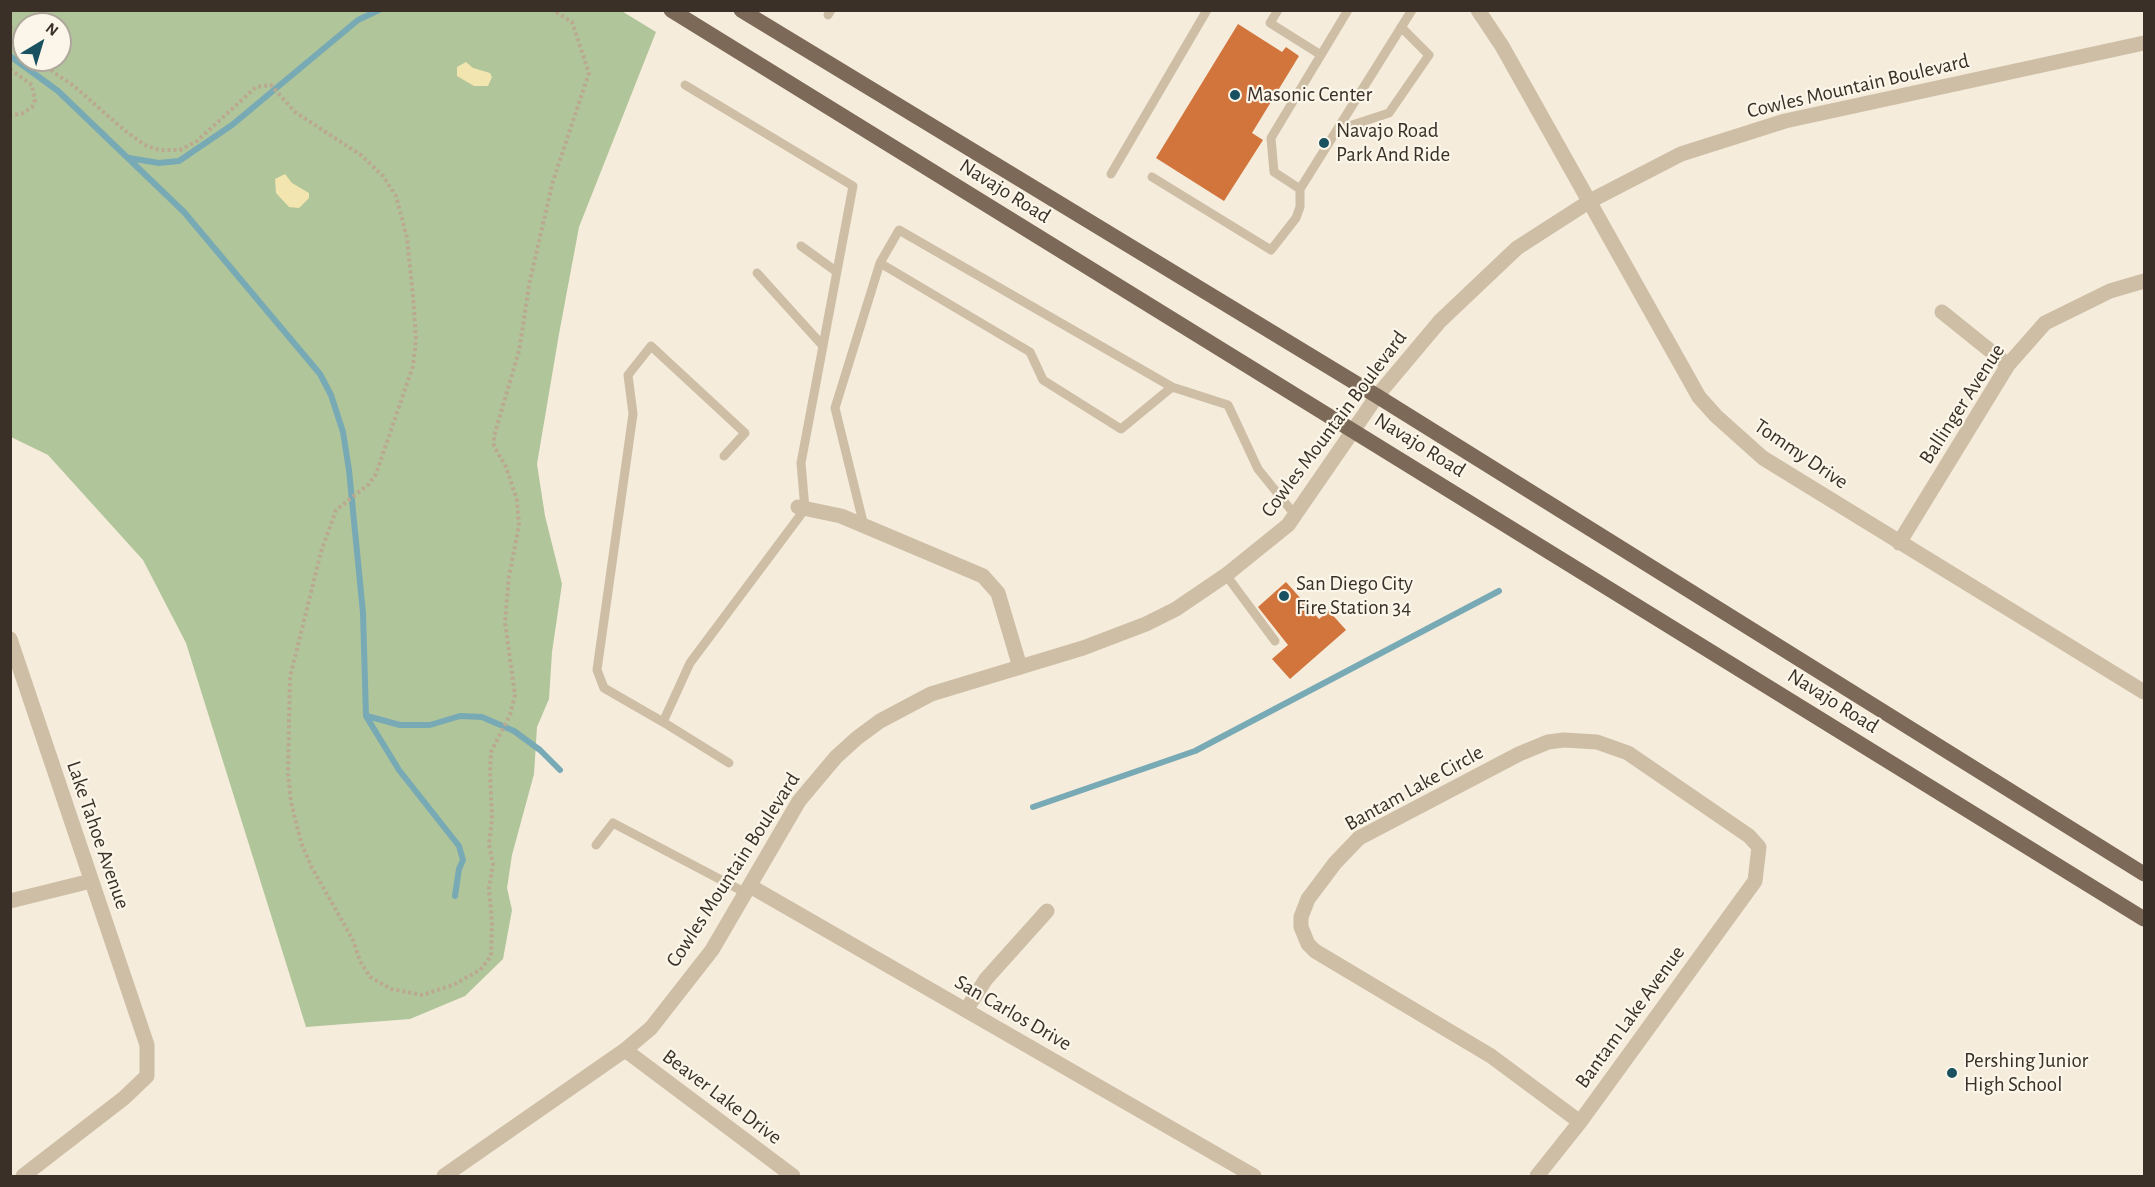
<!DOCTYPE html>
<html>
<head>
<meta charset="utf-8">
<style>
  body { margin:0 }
  #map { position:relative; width:2155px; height:1187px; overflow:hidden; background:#f5ecdc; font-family:"Alegreya Sans",sans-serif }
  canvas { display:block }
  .frame { position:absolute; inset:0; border:12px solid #3a3028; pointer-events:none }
  .north { position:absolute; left:12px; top:12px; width:60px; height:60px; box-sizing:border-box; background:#fbf6e9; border:2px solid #aea79c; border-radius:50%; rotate:38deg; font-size:16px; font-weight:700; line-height:24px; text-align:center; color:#3a3028 }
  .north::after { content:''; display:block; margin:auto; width:21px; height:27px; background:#195160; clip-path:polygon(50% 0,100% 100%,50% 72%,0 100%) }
</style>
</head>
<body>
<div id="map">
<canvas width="2155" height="1187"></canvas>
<div class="frame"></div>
<div class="north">N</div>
</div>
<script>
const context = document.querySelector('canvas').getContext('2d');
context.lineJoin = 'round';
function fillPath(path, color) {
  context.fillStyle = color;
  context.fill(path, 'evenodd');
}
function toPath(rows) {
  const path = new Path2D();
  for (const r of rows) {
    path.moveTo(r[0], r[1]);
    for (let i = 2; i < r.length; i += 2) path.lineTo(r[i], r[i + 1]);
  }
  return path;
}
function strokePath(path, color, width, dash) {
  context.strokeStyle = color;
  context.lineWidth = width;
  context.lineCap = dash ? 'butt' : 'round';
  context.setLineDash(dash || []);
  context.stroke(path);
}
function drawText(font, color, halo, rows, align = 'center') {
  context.font = font + ' "Alegreya Sans",sans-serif';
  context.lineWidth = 4.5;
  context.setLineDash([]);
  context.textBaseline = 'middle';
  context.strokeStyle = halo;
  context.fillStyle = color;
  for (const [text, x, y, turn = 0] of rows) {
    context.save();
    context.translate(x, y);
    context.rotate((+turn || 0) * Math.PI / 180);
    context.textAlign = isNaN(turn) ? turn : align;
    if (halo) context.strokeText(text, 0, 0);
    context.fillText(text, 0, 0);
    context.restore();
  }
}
fillPath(toPath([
  [620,10,656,32,579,227,559,334,537,464,545,516,562,584,552,652,549,699,537,727,534,774,512,855,507,888,512,910,503,959,465,996,410,1019,306,1027,186,643,143,560,48,455,11,437,11,11],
  [24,24,60,24,60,60,24,60]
]), '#b1c59a');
fillPath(toPath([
  [466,62,473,68,490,73,492,77,488,86,474,86,457,76,457,67],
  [285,174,292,183,309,193,309,198,299,208,289,207,276,193,275,179]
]), '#f3e5b0');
strokePath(toPath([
  [10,56,58,91,184,212,320,374,331,395,343,432,349,470,363,613,366,716,399,770,459,846,463,860,459,869,455,896],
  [129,158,159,163,179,161,232,125,358,20,379,10],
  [367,716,400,725,430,725,460,716,482,717,514,731,540,750,560,770],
  [1033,807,1195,751,1499,591]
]), '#78aab5', 6);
fillPath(toPath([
  [1238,24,1282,52,1286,47,1299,56,1252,133,1263,140,1224,201,1156,158],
  [1286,582,1319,619,1329,611,1346,630,1290,679,1272,659,1288,645,1258,607]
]), '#d1753d');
strokePath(toPath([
  [10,27,24,40],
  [44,60,53,72,74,86,124,130,145,145,159,150,180,150,197,141,256,87,271,85,295,112,361,155,383,176,396,196,407,238,413,296,416,340,413,366,376,474,369,484,336,510,321,552,290,677,288,774,291,802,301,842,311,866,353,940,360,961,370,977,391,989,422,995,453,985,480,970,491,956,492,923,489,888,493,864,489,845,492,819,490,771,491,752,510,715,515,695,505,622,509,576,519,526,517,500,506,467,494,446,494,436,519,351,530,280,553,181,589,73,572,22,553,10],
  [10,69,32,85,35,100,32,107,23,113,10,116]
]), '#baa890', 4, [3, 3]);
strokePath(toPath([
  [1278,10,1270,23,1321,55],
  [828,15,831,10],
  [685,85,853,186,801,463,805,509,690,663,663,722,729,763],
  [1337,130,1389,113,1429,55,1401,27],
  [1111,174,1207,10],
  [1152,177,1271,250,1296,218,1300,207,1300,189,1412,10],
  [1300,189,1274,172,1271,138,1348,10],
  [801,246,837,272],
  [757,273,823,346],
  [1172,387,1121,429,1043,380,1030,352,880,263,899,230,1172,387,1228,405,1258,469,1295,515],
  [864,526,835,408,880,263],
  [1226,575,1275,641],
  [663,722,604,688,597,670,633,414,628,375,651,346,745,433,724,456],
  [596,845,613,823,746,893]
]), '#cebea6', 9);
strokePath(toPath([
  [1478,10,1502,46,1699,397,1716,416,1763,458,2144,692],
  [1942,312,2008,365],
  [798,507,841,516,983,576,998,593,1020,667],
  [1899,543,2008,365,2045,323,2110,291,2144,281],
  [10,639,147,1045,147,1076,124,1098,23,1176],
  [10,901,91,881],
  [966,1010,986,979,1047,911],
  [625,1050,793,1176],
  [1537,1176,1580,1122,1755,881,1759,847,1749,836,1628,753,1597,742,1564,740,1548,742,1519,754,1359,838,1335,863,1308,899,1301,917,1301,927,1308,944,1315,951,1491,1056,1580,1122]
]), '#cebea6', 15);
strokePath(toPath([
  [750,886,1254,1176],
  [444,1176,625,1050,651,1028,712,950,799,801,836,757,857,738,880,721,931,694,1083,648,1146,624,1176,609,1226,575,1288,525,1377,396,1440,321,1517,248,1590,201,1681,154,1785,121,2144,43]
]), '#cebea6', 15);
strokePath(toPath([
  [671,10,2144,919],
  [741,10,1377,396,2144,874]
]), '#7d6957', 15);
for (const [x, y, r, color] of [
  [1235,95,6,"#195160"],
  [1324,143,6,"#195160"],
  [1284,596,6,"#195160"],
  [1952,1073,6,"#195160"]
]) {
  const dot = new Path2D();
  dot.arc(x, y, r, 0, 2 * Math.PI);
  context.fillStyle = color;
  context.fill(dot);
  strokePath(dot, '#fbf6e9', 2);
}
drawText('21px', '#3a3028', '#fbf6e9', [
  ["Cowles Mountain Boulevard",1858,86,-13],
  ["Navajo Road",1005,191,32],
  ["Ballinger Avenue",1962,404,-57],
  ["Cowles Mountain Boulevard",1334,424,-53],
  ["Navajo Road",1420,445,32],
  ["Tommy Drive",1801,454,34],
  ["Navajo Road",1833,701,32],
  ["Bantam Lake Circle",1414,788,-29],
  ["Lake Tahoe Avenue",98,835,71],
  ["Cowles Mountain Boulevard",733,870,-57],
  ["San Carlos Drive",1013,1013,30],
  ["Bantam Lake Avenue",1630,1017,-54],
  ["Beaver Lake Drive",722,1097,37]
]);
drawText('21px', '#3a3028', '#fbf6e9', [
  ["Masonic Center",1247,95],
  ["Navajo Road",1336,131],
  ["Park And Ride",1336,155],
  ["San Diego City",1296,584],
  ["Fire Station 34",1296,608],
  ["Pershing Junior",1964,1061],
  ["High School",1964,1085]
], 'left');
</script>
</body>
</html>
